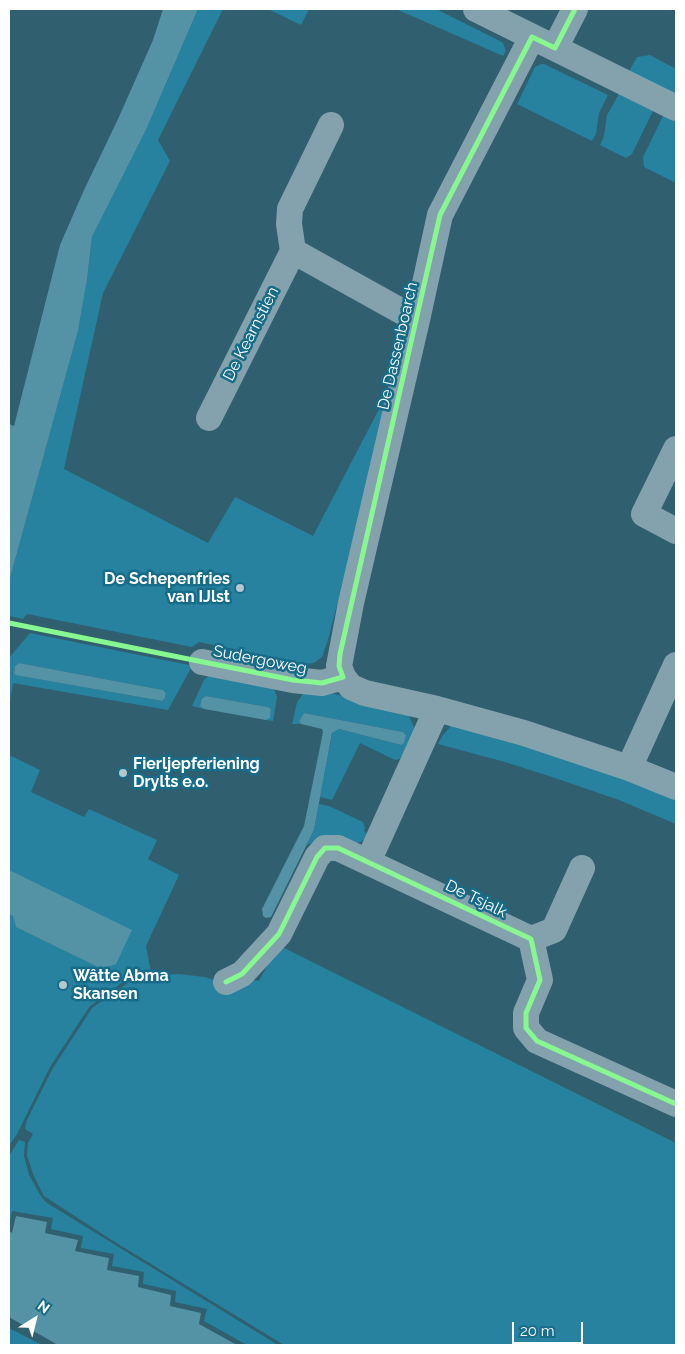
<!DOCTYPE html>
<html>
<head>
<meta charset="utf-8">
<style>
  body { margin:0 }
  #map { position:relative; width:685px; height:1354px; overflow:hidden; background:#305f6f; font-family:Raleway,sans-serif }
  canvas { display:block }
  .frame { position:absolute; inset:0; border:10px solid #fff; pointer-events:none }
  .north { position:absolute; left:10px; top:1294px; width:50px; height:50px; -webkit-text-stroke:4px #166c89; paint-order:stroke; rotate:36deg; font-size:14px; font-weight:700; line-height:20px; text-align:center; color:#fff }
  .north::after { content:''; display:block; margin:auto; width:18px; height:22px; background:#fff; clip-path:polygon(50% 0,100% 100%,50% 72%,0 100%) }
  .scale { position:absolute; left:512px; top:1322px; width:71px; height:22px; box-sizing:border-box; border:2px solid #fff; border-top:0; padding-left:6px; font-size:15px; line-height:18px; white-space:nowrap; color:#fff; -webkit-text-stroke:4px #166c89; paint-order:stroke }
</style>
</head>
<body>
<div id="map">
<canvas width="685" height="1354"></canvas>
<div class="frame"></div>
<div class="north">N</div>
<div class="scale">20 m</div>
</div>
<script>
const context = document.querySelector('canvas').getContext('2d');
context.lineJoin = 'round';
function fillPath(path, color) {
  context.fillStyle = color;
  context.fill(path, 'evenodd');
}
function toPath(rows) {
  const path = new Path2D();
  for (const r of rows) {
    path.moveTo(r[0], r[1]);
    for (let i = 2; i < r.length; i += 2) path.lineTo(r[i], r[i + 1]);
  }
  return path;
}
function strokePath(path, color, width, dash) {
  context.strokeStyle = color;
  context.lineWidth = width;
  context.lineCap = dash ? 'butt' : 'round';
  context.setLineDash(dash || []);
  context.stroke(path);
}
function drawText(font, color, halo, rows, align = 'center') {
  context.font = font + ' Raleway,sans-serif';
  context.lineWidth = 5;
  context.setLineDash([]);
  context.textBaseline = 'middle';
  context.strokeStyle = halo;
  context.fillStyle = color;
  for (const [text, x, y, turn = 0] of rows) {
    context.save();
    context.translate(x, y);
    context.rotate((+turn || 0) * Math.PI / 180);
    context.textAlign = isNaN(turn) ? turn : align;
    if (halo) context.strokeText(text, 0, 0);
    context.fillText(text, 0, 0);
    context.restore();
  }
}
fillPath(toPath([
  [198,9,223,9,158,140,170,161,103,293,64,469,208,543,235,497,313,536,390,388,375,458,328,640,322,657,314,663,306,664,199,642,192,647,27,614,23,619,9,616,9,582,78,331,87,280,92,237,146,130],
  [268,9,309,9,301,25],
  [396,9,436,9,500,41,503,43,506,51,503,56],
  [650,55,676,69,676,97,628,73,637,57],
  [541,64,544,64,608,95,599,113,596,134,592,141,517,104,535,67],
  [620,92,654,109,632,154,626,158,600,145,604,136,607,115],
  [664,114,676,120,676,183,644,167,643,157],
  [30,633,189,665,191,668,168,710,13,683,9,706,9,658],
  [19,663,163,690,166,693,165,698,162,701,16,675,14,672,15,666],
  [209,675,273,687,277,697,273,721,266,720,270,717,271,709,268,707,206,696,200,706,204,709,192,706,204,680],
  [311,689,398,708,408,714,415,729,400,759,395,760,360,743,332,800,320,797,332,734,335,730,339,729,401,745,406,735,403,732,304,713,299,721,301,724,292,724,297,702,302,695],
  [452,725,527,743,668,796,676,800,676,824,619,800,552,777,505,762,438,744,443,735],
  [9,755,40,770,31,792,84,817,89,809,157,840,148,859,179,875,146,946,151,972,127,979,90,1006,50,1067,17,1134,9,1146],
  [319,804,329,806,363,822,365,828,364,831,369,835,361,842,355,843,329,835,307,845,314,830],
  [278,945,676,1143,676,1345,284,1345,110,1239,44,1196,33,1174,27,1155,28,1143,33,1134,25,1129,27,1120,53,1068,92,1008,129,982,152,975,179,974,205,977,226,984,242,978,259,981],
  [19,1140,25,1142,24,1156,29,1175,42,1198,47,1203,278,1345,247,1345,204,1321,207,1309,175,1302,176,1291,143,1284,144,1272,112,1266,114,1254,81,1248,83,1236,51,1229,53,1218,12,1211,9,1226,9,1156],
  [9,1328,42,1345,9,1345]
]), '#26829f');
fillPath(toPath([
  [163,9,198,9,146,130,92,237,87,280,78,331,9,582,9,451,10,446,9,445,9,424,14,426,60,245,84,190,118,119,153,40],
  [19,663,163,690,166,693,165,698,162,701,15,675,14,673,15,666],
  [206,696,268,707,271,709,270,718,266,720,204,709,200,706,202,699],
  [304,713,403,732,406,735,404,743,401,745,339,729,332,733,314,830,271,917,266,918,263,916,262,909,304,826,323,732,322,729,301,724,299,721],
  [9,870,132,930,116,964,102,969,16,927,13,916,9,914],
  [16,1216,47,1222,45,1233,78,1240,75,1251,109,1258,107,1270,139,1276,138,1287,171,1295,170,1306,201,1313,199,1324,237,1345,58,1345,9,1317,9,1231,12,1233]
]), '#5492a5');
strokePath(toPath([
  [476,9,676,108],
  [532,37,440,215,417,320,351,603,339,666,343,677,351,687,365,693,437,709,524,733,629,768,676,787],
  [555,48,575,9],
  [293,251,417,320],
  [209,418,293,251,289,224,290,209,331,125],
  [676,449,644,514,676,531],
  [202,662,293,680,322,683,343,677],
  [629,768,676,665],
  [368,862,437,709],
  [531,939,554,930,582,868],
  [226,982,242,974,279,934,317,857,325,848,338,848,531,939,540,980,526,1013,526,1028,537,1041,676,1104]
]), '#84a2ad', 26);
strokePath(toPath([
  [9,623,293,680,322,683,343,677,339,666,340,654,440,215,532,37,555,48,575,9],
  [226,982,242,974,279,934,317,857,325,848,338,848,531,939,540,980,526,1013,526,1028,537,1041,676,1104]
]), '#87f88f', 5);
for (const [x, y, r, color] of [
  [240,588,5,"#b7c7cd"],
  [123,773,5,"#b7c7cd"],
  [63,985,5,"#b7c7cd"]
]) {
  const dot = new Path2D();
  dot.arc(x, y, r, 0, 2 * Math.PI);
  context.fillStyle = color;
  context.fill(dot);
  strokePath(dot, '#166c89', 2);
}
drawText('16px', '#fff', '#166c89', [
  ["De Kearnstien",251,334,-63],
  ["De Dassenboarch",398,346,-77],
  ["Sudergoweg",260,660,11],
  ["De Tsjalk",476,899,26]
]);
drawText('bold 16px', '#fff', '#166c89', [
  ["De Schepenfries",230,579,"right"],
  ["van IJlst",230,597,"right"],
  ["Fierljepferiening",133,764],
  ["Drylts e.o.",133,782],
  ["Wâtte Abma",73,976],
  ["Skansen",73,994]
], 'left');
</script>
</body>
</html>
